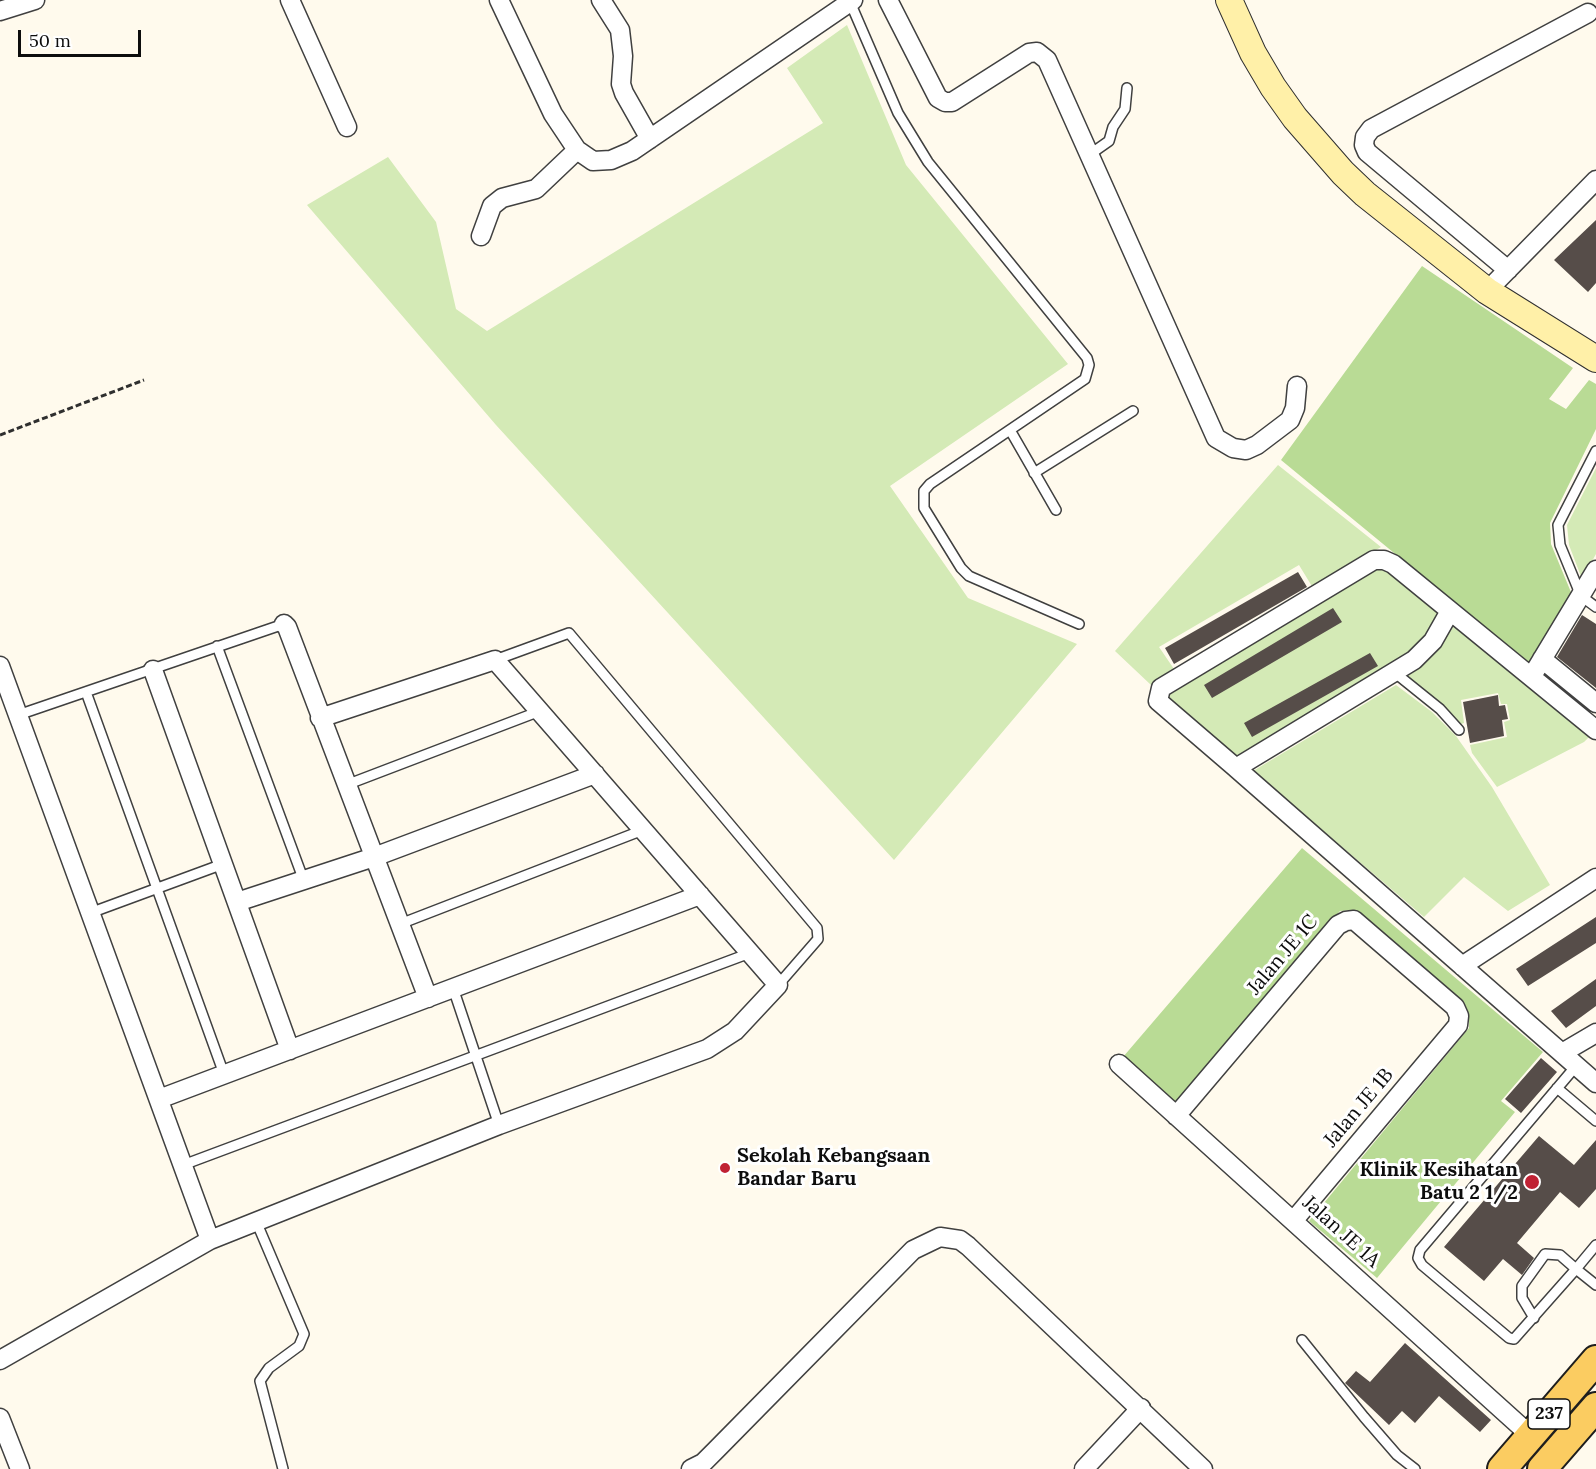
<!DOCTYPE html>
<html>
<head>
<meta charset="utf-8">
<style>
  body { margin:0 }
  #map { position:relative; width:1596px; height:1469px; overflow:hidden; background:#fffaed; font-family:Lora,serif }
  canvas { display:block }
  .scale { position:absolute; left:18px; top:30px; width:123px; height:27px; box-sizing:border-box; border:3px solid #0d0d0d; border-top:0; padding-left:8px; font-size:18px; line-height:21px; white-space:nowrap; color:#0d0d0d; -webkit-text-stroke:4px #fff; paint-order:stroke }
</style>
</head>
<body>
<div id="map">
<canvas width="1596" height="1469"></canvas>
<div class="scale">50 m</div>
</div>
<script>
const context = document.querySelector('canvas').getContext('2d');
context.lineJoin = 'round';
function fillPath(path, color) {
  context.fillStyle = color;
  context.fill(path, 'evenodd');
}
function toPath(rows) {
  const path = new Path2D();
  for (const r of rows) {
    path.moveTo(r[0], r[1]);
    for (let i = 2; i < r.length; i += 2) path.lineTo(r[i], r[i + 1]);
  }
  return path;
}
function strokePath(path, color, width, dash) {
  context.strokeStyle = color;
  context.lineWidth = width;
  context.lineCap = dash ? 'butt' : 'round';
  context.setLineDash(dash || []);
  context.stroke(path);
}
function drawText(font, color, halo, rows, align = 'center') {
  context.font = font + ' Lora,serif';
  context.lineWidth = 6;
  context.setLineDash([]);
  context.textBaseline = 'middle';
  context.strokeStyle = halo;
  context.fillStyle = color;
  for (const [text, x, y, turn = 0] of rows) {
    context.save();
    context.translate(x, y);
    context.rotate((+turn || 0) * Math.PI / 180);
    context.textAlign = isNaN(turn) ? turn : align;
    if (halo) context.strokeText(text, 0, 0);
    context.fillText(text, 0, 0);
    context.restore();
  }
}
fillPath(toPath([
  [847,25,906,165,1068,364,890,486,968,598,1077,644,894,860,496,425,307,205,388,157,436,222,456,309,487,331,823,123,787,68],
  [1278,465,1381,547,1313,588,1299,565,1159,647,1174,669,1151,685,1115,651],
  [1596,468,1596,554,1582,579,1569,545,1567,525],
  [1384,564,1445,613,1420,649,1236,762,1164,695],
  [1452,617,1594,732,1584,742,1497,787,1472,753,1470,745,1507,737,1504,722,1510,720,1507,704,1501,704,1498,693,1461,700,1464,723,1461,724,1443,706,1401,674],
  [1396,685,1432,712,1456,736,1492,787,1550,885,1508,911,1464,877,1424,917,1253,771]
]), '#d4eab6');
fillPath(toPath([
  [1422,266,1573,368,1549,399,1566,409,1589,380,1596,384,1596,429,1550,523,1551,544,1573,597,1529,664,1281,460],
  [1302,848,1543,1052,1501,1101,1515,1112,1377,1278,1309,1221,1469,1028,1469,1015,1464,1002,1353,910,1340,911,1174,1104,1123,1057]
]), '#b9db95');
fillPath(toPath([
  [1596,220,1596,283,1588,292,1554,260],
  [1298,572,1307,587,1174,664,1165,648],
  [1333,608,1342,622,1212,698,1204,685],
  [1582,615,1596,624,1596,688,1557,657],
  [1370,653,1378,666,1252,737,1244,723],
  [1498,695,1499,706,1505,705,1508,719,1502,720,1504,736,1470,743,1463,702],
  [1596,917,1596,943,1528,986,1516,969],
  [1596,979,1596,1006,1566,1028,1551,1011],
  [1541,1058,1557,1072,1521,1113,1505,1099],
  [1539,1136,1574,1165,1596,1140,1596,1189,1579,1208,1560,1192,1517,1243,1534,1258,1522,1275,1503,1259,1484,1281,1444,1247],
  [1405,1343,1491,1420,1480,1432,1439,1396,1415,1423,1402,1411,1389,1425,1345,1383,1356,1371,1370,1382]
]), '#564d49');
const lane = toPath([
  [850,2,898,113,928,162,1087,358,1089,365,1085,379,930,484,924,491,924,508,961,568,969,576,1079,624],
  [1089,155,1109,141,1113,127,1125,109,1127,88],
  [1010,430,1056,510],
  [1596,451,1558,525,1560,545,1581,596,1596,607],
  [1034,473,1133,411],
  [217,646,304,881],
  [495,660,569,633,817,928,818,939,778,985],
  [1394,672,1440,709,1459,730],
  [86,692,224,1074],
  [18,715,284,624],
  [346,785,540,711],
  [90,913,223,864],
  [400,924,643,830],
  [453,988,499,1125],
  [1576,1066,1420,1250,1418,1258,1422,1265,1509,1338,1514,1339,1576,1269,1596,1285],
  [1557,1088,1596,1121],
  [183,1165,750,953],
  [256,1221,304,1334,299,1346,269,1368,260,1381,283,1469],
  [1534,1318,1522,1298,1522,1286,1545,1254,1560,1255,1576,1269,1596,1245],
  [1302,1340,1364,1417,1397,1455,1415,1469]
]);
const street = toPath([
  [290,0,347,127],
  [499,0,553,114,577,150,593,161,611,160,632,151,853,0],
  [601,0,620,30,623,56,621,84,624,93,650,139],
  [888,0,938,98,945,102,952,102,1029,53,1037,52,1047,60,1216,438,1233,448,1246,450,1257,445,1290,420,1295,408,1297,386],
  [0,11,35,0],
  [481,236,492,206,502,198,536,189,577,150],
  [1508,270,1367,152,1364,145,1365,137,1371,129,1588,13],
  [1487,291,1596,180],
  [1450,611,1433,641,1414,660,1236,768,1158,701,1161,688,1374,560,1384,560,1393,564,1596,730],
  [284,624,287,627,428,998],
  [1542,659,1596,703],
  [0,666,210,1240],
  [153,670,290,1050],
  [1532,676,1596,570],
  [1236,768,1596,1083],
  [237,902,374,857,595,774],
  [1462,966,1596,878],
  [1562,1053,1596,1033],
  [1119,1064,1530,1435],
  [159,1099,700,895],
  [1176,1116,1338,925,1346,921,1354,920,1455,1007,1459,1016,1458,1025,1294,1220],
  [0,1360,210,1240,499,1125,707,1049,735,1031,778,985,495,660,320,718],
  [0,1418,20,1469],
  [691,1469,703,1463,716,1450,913,1250,940,1237,960,1240,968,1246,1203,1469],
  [1084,1469,1141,1408]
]);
const secondary = toPath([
  [1229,0,1253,53,1273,87,1295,118,1343,173,1365,194,1487,291,1596,359]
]);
const primary = toPath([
  [1502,1469,1596,1360],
  [1542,1469,1596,1407]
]);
strokePath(lane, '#404040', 12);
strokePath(street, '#404040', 21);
strokePath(secondary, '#2f2f2f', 28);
strokePath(primary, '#1e1e1e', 32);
strokePath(toPath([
  [0,435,144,380]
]), '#2f2f2f', 3, [6, 3]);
strokePath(lane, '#fff', 9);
strokePath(street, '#fff', 18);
strokePath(secondary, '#fff0a8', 26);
strokePath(primary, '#fbcc61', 28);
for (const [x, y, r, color] of [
  [725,1168,6,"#c02234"],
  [1532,1182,8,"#c02234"]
]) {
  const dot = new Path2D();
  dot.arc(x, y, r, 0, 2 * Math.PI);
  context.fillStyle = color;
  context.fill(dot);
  strokePath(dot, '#fff', 2);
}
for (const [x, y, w] of [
  [1549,1414,42]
]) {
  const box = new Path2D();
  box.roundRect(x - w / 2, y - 15, w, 30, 4.5);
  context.fillStyle = '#fff';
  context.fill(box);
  strokePath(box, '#0d0d0d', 1.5);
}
drawText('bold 18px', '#0d0d0d', null, [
  ["237",1549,1414]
]);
drawText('20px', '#0d0d0d', '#fff', [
  ["Jalan JE 1C",1283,955,-50],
  ["Jalan JE 1B",1359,1108,-50],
  ["Jalan JE 1A",1341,1232,42]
]);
drawText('bold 20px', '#0d0d0d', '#fff', [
  ["Sekolah Kebangsaan",737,1156],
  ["Bandar Baru",737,1179],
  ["Klinik Kesihatan",1518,1170,"right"],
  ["Batu 2 1/2",1518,1193,"right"]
], 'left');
</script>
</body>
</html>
